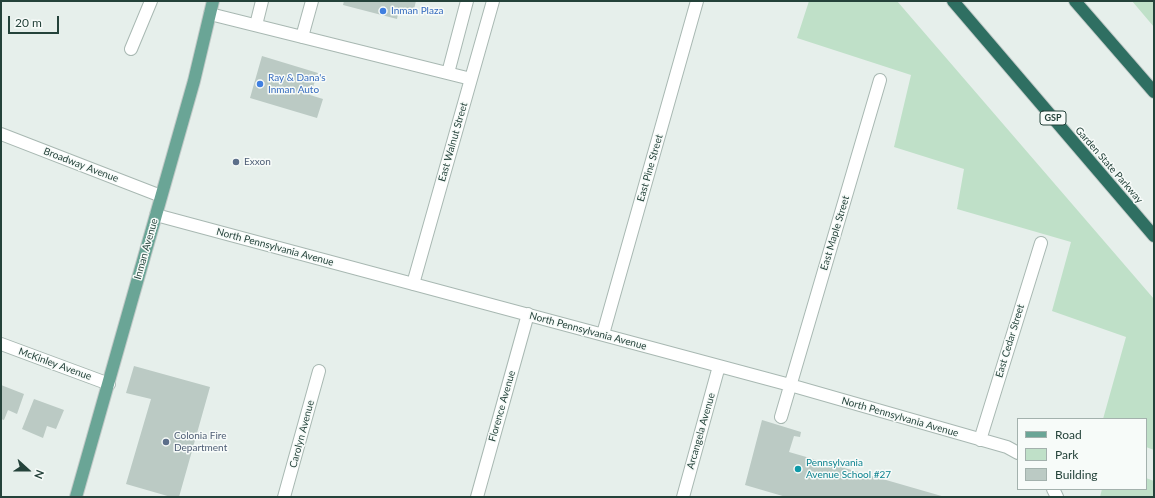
<!DOCTYPE html>
<html>
<head>
<meta charset="utf-8">
<style>
  body { margin:0 }
  #map { position:relative; width:1155px; height:498px; overflow:hidden; background:#e6efeb; font-family:Lato,sans-serif }
  canvas { display:block }
  .frame { position:absolute; inset:0; border:2px solid #24423a; pointer-events:none }
  .legend { position:absolute; left:1017px; top:418px; width:130px; height:72px; box-sizing:border-box; background:#f7fbf9; border:1px solid #a3b1ad; margin:0; padding:5px 7px; list-style:none; font-size:12px; color:#24423a }
  .legend li { display:flex; align-items:center; gap:8px; height:20px }
  .legend b { width:20px; border:1px solid #a3b1ad }
  .north { position:absolute; left:8px; top:450px; width:40px; height:40px; -webkit-text-stroke:3px #f7fbf9; paint-order:stroke; rotate:111deg; font-size:11px; font-weight:700; line-height:16px; text-align:center; color:#24423a }
  .north::after { content:''; display:block; margin:auto; width:14px; height:18px; background:#24423a; clip-path:polygon(50% 0,100% 100%,50% 72%,0 100%) }
  .scale { position:absolute; left:8px; top:16px; width:51px; height:18px; box-sizing:border-box; border:2px solid #24423a; border-top:0; padding-left:5px; font-size:12px; line-height:14px; white-space:nowrap; color:#24423a; -webkit-text-stroke:3px #f7fbf9; paint-order:stroke }
</style>
</head>
<body>
<div id="map">
<canvas width="1155" height="498"></canvas>
<div class="frame"></div>
<ul class="legend">
<li><b style="height:5px;background:#6aa596"></b>Road</li>
<li><b style="height:11px;background:#bfe0c8"></b>Park</li>
<li><b style="height:11px;background:#bbcac4"></b>Building</li>
</ul>
<div class="north">N</div>
<div class="scale">20 m</div>
</div>
<script>
const context = document.querySelector('canvas').getContext('2d');
context.lineJoin = 'round';
function fillPath(path, color) {
  context.fillStyle = color;
  context.fill(path, 'evenodd');
}
function toPath(rows) {
  const path = new Path2D();
  for (const r of rows) {
    path.moveTo(r[0], r[1]);
    for (let i = 2; i < r.length; i += 2) path.lineTo(r[i], r[i + 1]);
  }
  return path;
}
function strokePath(path, color, width, dash) {
  context.strokeStyle = color;
  context.lineWidth = width;
  context.lineCap = dash ? 'butt' : 'round';
  context.setLineDash(dash || []);
  context.stroke(path);
}
function drawText(font, color, halo, rows, align = 'center') {
  context.font = font + ' Lato,sans-serif';
  context.lineWidth = 3;
  context.setLineDash([]);
  context.textBaseline = 'middle';
  context.strokeStyle = halo;
  context.fillStyle = color;
  for (const [text, x, y, turn = 0] of rows) {
    context.save();
    context.translate(x, y);
    context.rotate((+turn || 0) * Math.PI / 180);
    context.textAlign = isNaN(turn) ? turn : align;
    if (halo) context.strokeText(text, 0, 0);
    context.fillText(text, 0, 0);
    context.restore();
  }
}
fillPath(toPath([
  [809,1,897,1,1154,299,1154,450,1146,447,1146,419,1103,419,1126,337,1052,311,1071,242,957,209,964,169,894,147,911,75,797,38],
  [1132,1,1154,1,1154,27],
  [1146,478,1154,481,1154,497,1100,497,1102,489,1146,489]
]), '#bfe0c8');
fillPath(toPath([
  [344,1,416,1,413,13,399,9,397,19,343,5],
  [262,56,318,73,310,95,323,99,317,118,250,98],
  [134,366,210,387,179,497,171,497,126,484,151,399,126,393],
  [1,385,24,394,17,414,8,410,4,420,1,419],
  [34,399,64,410,56,429,47,426,43,438,22,429],
  [762,420,801,432,800,437,794,436,789,452,945,497,786,497,745,485]
]), '#bbcac4');
const minor = toPath([
  [210,14,471,79],
  [256,25,262,1],
  [302,37,312,1],
  [131,49,151,1],
  [448,73,467,1],
  [1,134,161,196],
  [156,215,790,385,1007,447,1018,453],
  [413,284,493,1],
  [603,334,697,1],
  [1,344,109,384],
  [781,417,880,80],
  [980,440,1041,243],
  [1053,489,1057,497],
  [284,497,319,371],
  [477,497,528,314],
  [683,497,719,366]
]);
const major = toPath([
  [76,497,194,81,213,1]
]);
const highway = toPath([
  [953,1,1154,236],
  [1075,1,1154,92]
]);
strokePath(minor, '#a8b8b2', 14);
strokePath(major, '#c2cac8', 14);
strokePath(highway, '#c2cac8', 14);
strokePath(minor, '#fff', 12);
strokePath(major, '#6aa596', 12);
strokePath(highway, '#2f6f62', 12);
for (const [x, y, r, color] of [
  [383,11,4,"#3f7fe0"],
  [260,84,4,"#3f7fe0"],
  [236,162,4,"#5c6f8a"],
  [166,442,4,"#5c6f8a"],
  [798,469,4,"#0f9aa8"]
]) {
  const dot = new Path2D();
  dot.arc(x, y, r, 0, 2 * Math.PI);
  context.fillStyle = color;
  context.fill(dot);
  strokePath(dot, '#f7fbf9', 1.5);
}
for (const [x, y, w] of [
  [1053,118,26]
]) {
  const box = new Path2D();
  box.roundRect(x - w / 2, y - 7, w, 14, 3);
  context.fillStyle = '#f7fbf9';
  context.fill(box);
  strokePath(box, '#24423a', 1);
}
drawText('bold 9px', '#24423a', null, [
  ["GSP",1053,118]
]);
drawText('10px', '#366cbe', '#f7fbf9', [
  ["Inman Plaza",391,11],
  ["Ray & Dana's",268,78],
  ["Inman Auto",268,90]
], 'left');
drawText('10px', '#24423a', '#f7fbf9', [
  ["East Walnut Street",453,142,-74],
  ["Broadway Avenue",81,165,21],
  ["Garden State Parkway",1109,165,49],
  ["East Pine Street",650,168,-74],
  ["East Maple Street",835,233,-73],
  ["North Pennsylvania Avenue",275,247,15],
  ["Inman Avenue",146,249,-74],
  ["North Pennsylvania Avenue",588,331,15],
  ["East Cedar Street",1010,341,-73],
  ["McKinley Avenue",55,364,20],
  ["Florence Avenue",502,406,-74],
  ["North Pennsylvania Avenue",900,417,16],
  ["Arcangela Avenue",701,431,-74],
  ["Carolyn Avenue",302,434,-75]
]);
drawText('10px', '#4e5e75', '#f7fbf9', [
  ["Exxon",244,162],
  ["Colonia Fire",174,436],
  ["Department",174,448]
], 'left');
drawText('10px', '#0d838f', '#f7fbf9', [
  ["Pennsylvania",806,463],
  ["Avenue School #27",806,475]
], 'left');
</script>
</body>
</html>
